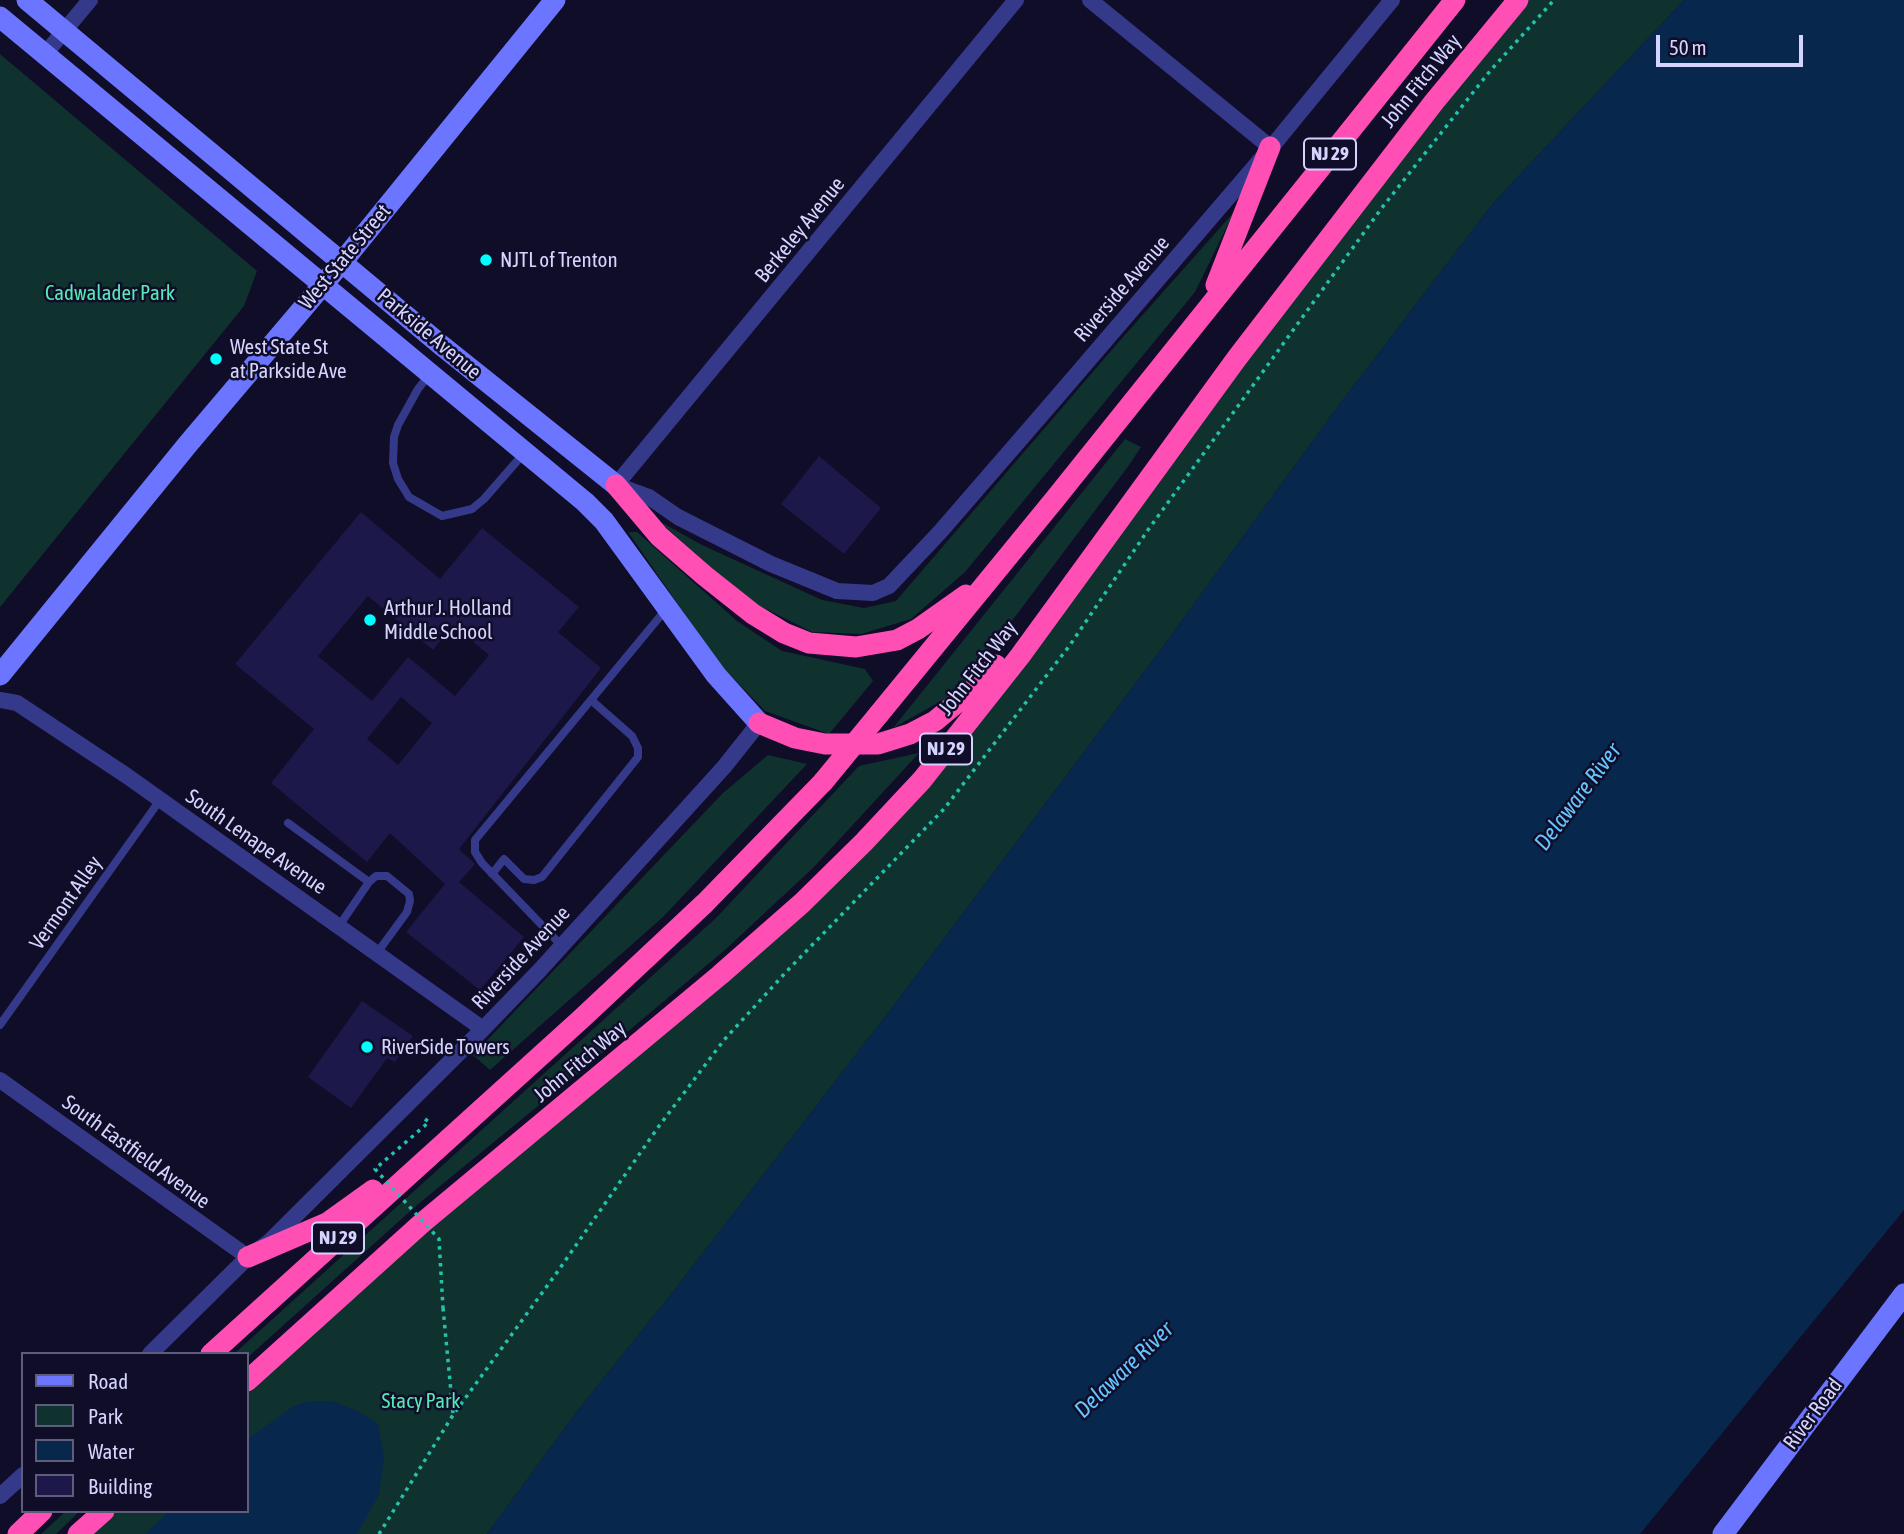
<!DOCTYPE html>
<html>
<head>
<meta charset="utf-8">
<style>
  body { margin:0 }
  #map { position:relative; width:1904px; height:1534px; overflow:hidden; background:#100d28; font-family:"Asap Condensed",sans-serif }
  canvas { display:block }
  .legend { position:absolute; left:21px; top:1352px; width:228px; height:161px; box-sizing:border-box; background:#100d28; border:2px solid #5f5d7e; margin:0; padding:9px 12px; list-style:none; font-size:21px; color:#d5d4ff }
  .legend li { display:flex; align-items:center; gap:14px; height:35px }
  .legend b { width:35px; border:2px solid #5f5d7e }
  .scale { position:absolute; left:1656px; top:35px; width:147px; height:32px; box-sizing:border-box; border:4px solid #d5d4ff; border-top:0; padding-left:9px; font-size:21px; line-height:24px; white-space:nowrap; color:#d5d4ff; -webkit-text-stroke:5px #100d28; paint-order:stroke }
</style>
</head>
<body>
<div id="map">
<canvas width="1904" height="1534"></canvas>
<ul class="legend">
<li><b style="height:9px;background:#6b75ff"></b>Road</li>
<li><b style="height:19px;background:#10322e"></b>Park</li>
<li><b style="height:19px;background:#08274c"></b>Water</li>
<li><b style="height:19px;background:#1d184a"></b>Building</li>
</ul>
<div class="scale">50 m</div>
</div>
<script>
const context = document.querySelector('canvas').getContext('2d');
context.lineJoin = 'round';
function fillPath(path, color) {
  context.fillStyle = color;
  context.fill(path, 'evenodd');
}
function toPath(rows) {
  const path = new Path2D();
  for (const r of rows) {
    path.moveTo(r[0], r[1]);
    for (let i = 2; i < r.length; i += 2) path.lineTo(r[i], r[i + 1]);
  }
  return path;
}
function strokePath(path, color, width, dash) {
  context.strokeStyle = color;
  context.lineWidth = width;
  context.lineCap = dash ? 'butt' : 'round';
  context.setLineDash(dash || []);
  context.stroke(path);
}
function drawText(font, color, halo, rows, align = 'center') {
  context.font = font + ' "Asap Condensed",sans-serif';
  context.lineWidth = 5;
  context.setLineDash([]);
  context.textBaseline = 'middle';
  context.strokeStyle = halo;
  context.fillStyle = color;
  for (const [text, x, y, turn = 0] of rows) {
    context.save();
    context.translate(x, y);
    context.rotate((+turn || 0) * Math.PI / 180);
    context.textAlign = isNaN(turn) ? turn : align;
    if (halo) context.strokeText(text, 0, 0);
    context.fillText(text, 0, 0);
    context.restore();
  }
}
fillPath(toPath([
  [1518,0,1684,0,1494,202,1336,409,1159,652,894,1005,676,1288,578,1410,487,1534,78,1534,104,1511,247,1511,247,1382,864,842],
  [0,54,257,271,244,306,0,607],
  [1234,212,1195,292,965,572,911,619,861,634,812,632,748,600,659,521,702,545,822,600,864,608,896,601,1116,345],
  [1125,439,1141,447,1127,468,959,691,893,728],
  [628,532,637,532,737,621,782,651,865,669,873,681,829,734,765,711,718,662],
  [919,753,814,867,726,949,588,1065,417,1205,247,1358,247,1354,234,1354,716,918,859,766],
  [768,755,807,764,663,917,490,1070,473,1055,723,793],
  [66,1511,80,1511,56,1534,41,1534]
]), '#10322e');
fillPath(toPath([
  [1684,0,1904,0,1904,1210,1640,1534,487,1534,578,1410,676,1288,894,1005,1159,652,1336,409,1494,202],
  [309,1401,333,1401,358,1411,378,1424,384,1457,379,1495,357,1534,145,1534,169,1511,247,1511,247,1439,294,1406]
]), '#08274c');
fillPath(toPath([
  [819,456,881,508,844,554,781,504],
  [361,512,440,579,482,528,579,607,558,632,601,668,459,849,475,864,459,882,524,937,480,990,406,932,445,884,390,833,367,862,271,783,314,729,235,664],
  [368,596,433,650,453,625,489,655,455,696,408,657,372,701,318,656],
  [401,697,432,723,398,765,367,739],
  [362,1001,413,1036,395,1062,387,1058,351,1108,308,1077]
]), '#1d184a');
strokePath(toPath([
  [443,1308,453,1413],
  [379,1534,453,1415,558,1271,659,1126,724,1040,787,971,944,809,1070,645,1148,530,1381,209,1490,71,1554,0]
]), '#25c2aa', 3.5, [3.5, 5]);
strokePath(toPath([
  [430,374,418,389,398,425,394,437,393,463,398,479,409,497,442,516,472,509,484,499,525,452],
  [288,823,369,882],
  [492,874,504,859,524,879,534,880,542,877,638,757,638,748,632,736,591,700],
  [339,926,369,882,376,876,387,876,409,894,410,901,407,912,377,953],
  [562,946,482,863,475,852,475,840,667,608],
  [0,1025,160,800]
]), '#35398a', 8);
strokePath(toPath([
  [1016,0,616,485,649,497,678,517,771,564,837,591,873,593,889,586,940,532,1057,397,1274,144,1392,0],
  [1090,0,1270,147],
  [45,54,90,0],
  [0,700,17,703,127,776,483,1029],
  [0,1080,248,1257],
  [150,1354,248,1257,269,1242,483,1029,539,971,724,767,759,723],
  [0,1496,23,1475]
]), '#35398a', 16);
strokePath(toPath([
  [27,0,441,345,616,485],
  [0,17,585,502,604,521,716,675,759,723],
  [0,675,188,444,343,261,555,0],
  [1723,1534,1904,1294]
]), '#6b75ff', 21);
strokePath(toPath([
  [1216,285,1270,147],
  [616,485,659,536,705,576,753,614,784,633,809,643,856,647,897,640,918,629,966,595],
  [879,714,1055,499,1455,0],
  [759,723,795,738,825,744,878,744,910,734,935,721,977,686,996,665],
  [248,1257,327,1223,373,1190],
  [211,1354,580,1020,705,903,823,782],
  [247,1381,422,1223,720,975,802,903,864,842,922,780,1020,656,1237,358,1434,102,1518,0],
  [18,1534,42,1511],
  [78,1534,104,1511]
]), '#ff4fb4', 21);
strokePath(toPath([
  [425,1119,429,1122,375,1169,439,1239,443,1308]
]), '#25c2aa', 3.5, [3.5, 5]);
strokePath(toPath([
  [823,782,879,714]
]), '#ff4fb4', 21);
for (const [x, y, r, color] of [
  [486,260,7,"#00fdff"],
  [216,359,7,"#00fdff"],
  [370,620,7,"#00fdff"],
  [367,1047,7,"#00fdff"]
]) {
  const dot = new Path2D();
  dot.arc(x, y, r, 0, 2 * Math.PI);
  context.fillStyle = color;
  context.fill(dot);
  strokePath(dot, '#100d28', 2.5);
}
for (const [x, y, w] of [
  [1330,154,52],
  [946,749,52],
  [338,1238,52]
]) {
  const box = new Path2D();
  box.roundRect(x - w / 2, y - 15.5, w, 31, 5);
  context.fillStyle = '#100d28';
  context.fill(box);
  strokePath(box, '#d5d4ff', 2);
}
drawText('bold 19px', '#d5d4ff', null, [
  ["NJ 29",1330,154],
  ["NJ 29",946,749],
  ["NJ 29",338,1238]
]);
drawText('21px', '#d5d4ff', '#100d28', [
  ["John Fitch Way",1421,81,-51],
  ["Berkeley Avenue",800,230,-51],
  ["West State Street",345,257,-50],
  ["Riverside Avenue",1122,289,-49],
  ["Parkside Avenue",429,334,40],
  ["John Fitch Way",978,668,-52],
  ["South Lenape Avenue",256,842,35],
  ["Vermont Alley",66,903,-55],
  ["Riverside Avenue",521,958,-47],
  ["John Fitch Way",580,1062,-40],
  ["South Eastfield Avenue",136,1152,36],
  ["River Road",1813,1414,-53]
]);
drawText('21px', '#d5d4ff', '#100d28', [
  ["NJTL of Trenton",500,260],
  ["West State St",230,347],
  ["at Parkside Ave",230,371],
  ["Arthur J. Holland",384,608],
  ["Middle School",384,632],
  ["RiverSide Towers",381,1047]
], 'left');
drawText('21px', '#56e9b7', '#100d28', [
  ["Cadwalader Park",110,293],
  ["Stacy Park",421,1401]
]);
drawText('italic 23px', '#62c5ff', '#100d28', [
  ["Delaware River",1578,797,-53],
  ["Delaware River",1124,1370,-44]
]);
</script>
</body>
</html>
